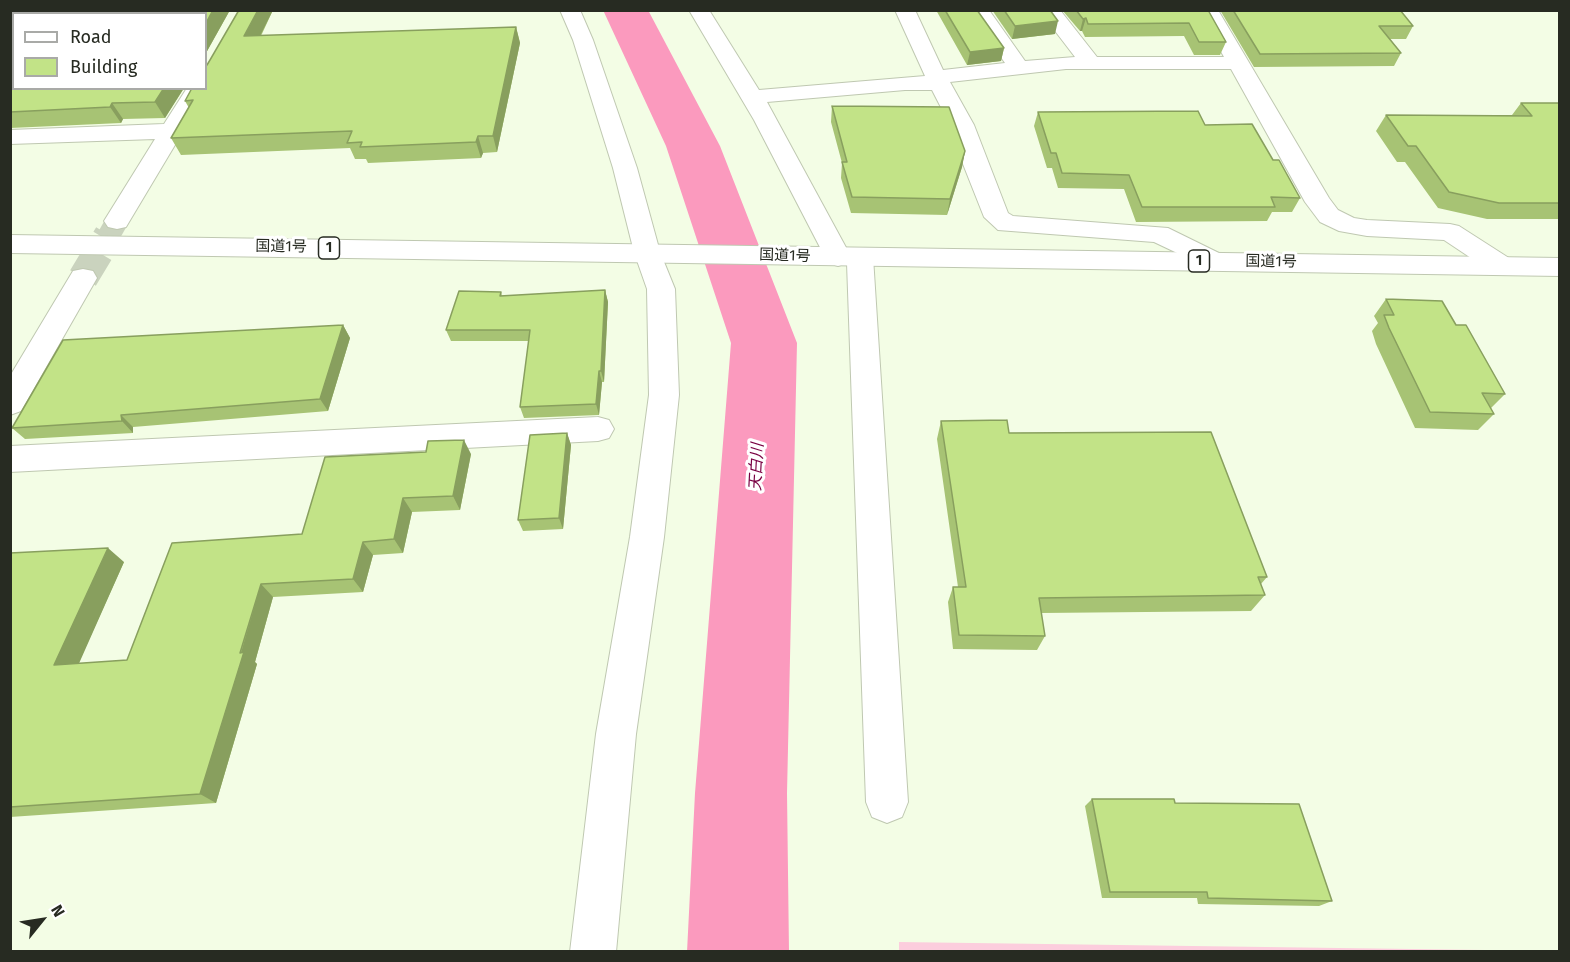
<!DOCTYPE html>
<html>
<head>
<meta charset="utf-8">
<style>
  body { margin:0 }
  #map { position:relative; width:1570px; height:962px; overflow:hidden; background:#f3fde5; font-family:"Fira Sans",sans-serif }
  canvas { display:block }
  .frame { position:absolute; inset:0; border:12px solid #272b22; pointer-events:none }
  .legend { position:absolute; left:12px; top:12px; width:195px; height:78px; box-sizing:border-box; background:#fff; border:2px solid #a9aaa7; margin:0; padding:8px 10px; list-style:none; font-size:18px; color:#272b22 }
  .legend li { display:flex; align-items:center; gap:12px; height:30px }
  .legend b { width:30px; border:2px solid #a9aaa7 }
  .north { position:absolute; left:12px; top:890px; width:60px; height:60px; -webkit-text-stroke:4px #fff; paint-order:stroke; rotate:60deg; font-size:16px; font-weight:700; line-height:24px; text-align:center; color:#272b22 }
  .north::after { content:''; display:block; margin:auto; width:21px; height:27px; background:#272b22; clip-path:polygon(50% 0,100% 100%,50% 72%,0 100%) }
</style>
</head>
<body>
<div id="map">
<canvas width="1570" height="962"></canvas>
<div class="frame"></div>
<ul class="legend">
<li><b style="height:8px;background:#fff"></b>Road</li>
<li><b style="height:16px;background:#c2e387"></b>Building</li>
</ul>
<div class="north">N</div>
</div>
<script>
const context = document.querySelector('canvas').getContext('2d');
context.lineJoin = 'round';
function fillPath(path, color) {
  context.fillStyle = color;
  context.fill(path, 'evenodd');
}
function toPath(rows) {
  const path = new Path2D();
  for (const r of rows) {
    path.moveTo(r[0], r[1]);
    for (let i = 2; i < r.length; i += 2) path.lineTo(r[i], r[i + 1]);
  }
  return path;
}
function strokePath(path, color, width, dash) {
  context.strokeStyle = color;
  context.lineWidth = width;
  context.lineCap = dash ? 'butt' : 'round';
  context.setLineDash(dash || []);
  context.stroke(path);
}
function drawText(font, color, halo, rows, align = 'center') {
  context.font = font + ' "Fira Sans","Noto Sans JP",sans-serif';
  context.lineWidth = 6;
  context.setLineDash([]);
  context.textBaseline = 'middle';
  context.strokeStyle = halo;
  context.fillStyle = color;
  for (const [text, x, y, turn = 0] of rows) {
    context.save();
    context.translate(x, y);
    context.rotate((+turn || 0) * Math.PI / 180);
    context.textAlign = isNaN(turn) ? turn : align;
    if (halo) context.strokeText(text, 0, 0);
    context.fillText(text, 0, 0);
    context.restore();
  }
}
fillPath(toPath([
  [899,942,1559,951,1560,951,899,952]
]), '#fccddd');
fillPath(toPath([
  [603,10,648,10,720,146,797,343,787,793,789,952,687,952,695,793,731,343,666,146,603,10]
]), '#fb9abe');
strokePath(toPath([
  [108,237,117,221]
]), '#cad3be', 22, [22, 11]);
strokePath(toPath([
  [83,278,109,235]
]), '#cad3be', 30, [30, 15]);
const street = toPath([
  [560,10,580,10,593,40,637,168,660,252,675,289,679,395,664,537,636,734,616,952,570,952,596,734,630,537,649,395,647,289,634,252,613,168,573,40,560,10],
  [689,10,709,10,759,90,925,76,895,10,915,10,943,70,1005,63,968,10,989,10,1025,61,1075,57,1039,10,1060,10,1097,57,1224,57,1198,10,1218,10,1329,198,1338,210,1354,218,1367,220,1450,224,1459,226,1512,260,1516,266,1512,272,1502,275,1492,272,1444,240,1367,236,1339,231,1320,222,1305,202,1231,69,1066,69,950,82,974,125,1008,213,1013,216,1168,228,1223,255,1226,261,1223,267,1213,270,1154,242,998,230,984,217,961,159,950,125,932,90,905,90,767,102,849,253,860,248,870,251,873,257,908,802,902,817,887,823,872,817,866,802,847,263,838,266,828,263,825,257,754,120,689,10],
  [206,83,209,88,126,227,117,229,108,227,104,221,155,139,10,144,10,130,164,124,187,88,206,88,206,83],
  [83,269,93,271,97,278,21,411,10,415,10,376,73,271,83,269],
  [598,417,609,420,614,429,609,438,598,441,10,472,10,446,598,417]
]);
const highway = toPath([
  [10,235,1560,258,1560,276,10,253,10,235]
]);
strokePath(street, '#bfc8b1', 2);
strokePath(highway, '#bfc8b1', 2);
fillPath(street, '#fff');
fillPath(highway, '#fff');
fillPath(toPath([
  [10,10,230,10,206,53,14,14,184,88,165,118,123,119,121,123,10,128],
  [273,10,261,36,516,27,520,43,497,152,483,153,481,158,368,163,366,159,355,159,350,148,181,155,171,138,189,108,185,101,207,65],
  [936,10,977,10,1004,48,1001,61,967,65],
  [992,10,1050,10,1055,34,1012,39],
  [1062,10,1208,10,1226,42,1220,55,1194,55,1184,36,1085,37,1082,31,1080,31],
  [1220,10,1400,10,1413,26,1406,39,1390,39,1401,53,1394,66,1254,67],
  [1521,103,1560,103,1560,219,1487,219,1438,208,1405,162,1397,162,1376,131,1386,115,1512,115],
  [832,106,965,151,962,167,947,215,851,213,841,178,842,163,831,122],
  [1038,112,1205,125,1273,160,1300,198,1292,212,1272,212,1267,221,1136,222,1124,189,1058,188,1052,168,1047,168,1034,126],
  [605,290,608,302,604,382,602,382,599,415,524,418,520,407,529,341,451,341,446,330,501,292,502,296],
  [1386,299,1456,325,1505,394,1491,408,1494,414,1478,430,1415,428,1376,344,1372,331,1378,323,1374,316],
  [343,325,350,338,328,411,133,427,133,433,25,439,12,428],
  [941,421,1009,433,1267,577,1261,584,1265,595,1251,611,1041,613,1045,636,1037,650,953,649,948,602,953,587,958,587,937,439],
  [567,433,571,445,563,529,523,531,518,520],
  [471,454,460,510,412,512,403,553,373,555,363,592,273,597,255,662,257,664,216,803,10,817,10,553,124,562,78,664,127,660,302,534],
  [1092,799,1175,803,1332,901,1319,906,1198,904,1197,898,1102,898,1085,806]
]), '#a7c374');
fillPath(toPath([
  [213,10,230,10,206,53,206,23],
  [258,10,273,10,252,52,244,36],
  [1086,18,1082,31,1080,31,1083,19],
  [1058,21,1055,34,1012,39,1015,26],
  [516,27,520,43,497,152,493,136],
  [1004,48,1001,61,967,65,970,52],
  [164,88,184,88,165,118,155,102],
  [112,103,123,119,121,123,110,107],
  [478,136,483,153,481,158,476,142],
  [965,151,962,167,947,215,950,199],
  [605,290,608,302,604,382,601,371],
  [343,325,350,338,328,411,320,399],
  [599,371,602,382,599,415,596,404],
  [121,415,133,427,133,433,122,421],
  [567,433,571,445,563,529,559,518],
  [464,440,471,454,460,510,453,496],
  [403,498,412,512,403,553,394,539],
  [363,542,373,555,363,592,353,579],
  [108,548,124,562,73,677,54,665],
  [261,584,273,597,255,662,257,664,216,803,200,794]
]), '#889f5e');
const building = toPath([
  [10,10,213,10,206,23,206,14,14,14,14,88,164,88,155,102,112,103,110,107,10,112,10,10],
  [239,10,258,10,244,36,516,27,493,136,478,136,476,142,360,147,362,142,347,143,352,131,171,138,193,100,185,101,192,88,206,88,206,66,207,65,210,60,239,10],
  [945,10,977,10,1004,48,970,52,945,10],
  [1004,10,1050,10,1058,21,1015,26,1004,10],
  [1076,10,1208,10,1226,42,1199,42,1189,23,1088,24,1086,18,1083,19,1076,10],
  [1233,10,1400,10,1413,26,1379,26,1401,53,1260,54,1233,10],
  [1521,103,1560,103,1560,203,1499,203,1449,192,1416,146,1408,146,1386,115,1532,116,1521,103],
  [832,106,949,107,965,151,950,199,852,197,842,162,847,162,832,106],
  [1198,111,1205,125,1252,124,1273,160,1279,160,1300,198,1271,197,1275,207,1142,207,1129,175,1062,173,1056,153,1051,153,1038,112,1198,111],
  [605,290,601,371,599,371,596,404,520,407,530,330,446,330,459,291,501,292,500,296,605,290],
  [1386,299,1442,301,1456,325,1466,325,1505,394,1482,393,1494,414,1430,412,1389,328,1384,315,1394,315,1386,299],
  [343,325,320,399,121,415,122,421,12,428,63,340,343,325],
  [1007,420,1009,433,1211,432,1267,577,1258,577,1265,595,1039,598,1045,636,959,635,953,587,966,587,941,421,1007,420],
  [567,433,559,518,518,520,530,435,567,433],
  [464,440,453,496,403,498,394,539,363,542,353,579,261,584,240,653,244,652,200,794,10,807,10,553,108,548,54,665,127,660,172,543,302,534,325,457,426,452,428,441,464,440],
  [1092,799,1174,799,1175,803,1299,804,1332,901,1208,898,1207,892,1110,892,1092,799]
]);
fillPath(building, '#c2e387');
strokePath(building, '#889f5e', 1.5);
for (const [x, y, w] of [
  [329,248,21],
  [1199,261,21]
]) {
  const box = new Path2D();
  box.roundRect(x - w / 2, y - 11, w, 22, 4.5);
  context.fillStyle = '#fff';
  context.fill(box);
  strokePath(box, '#272b22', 1.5);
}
drawText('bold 14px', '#272b22', null, [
  ["1",329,248],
  ["1",1199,261]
]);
drawText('15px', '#272b22', '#fff', [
  ["国道1号",281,247,1],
  ["国道1号",785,256,2],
  ["国道1号",1271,262,1]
]);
drawText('italic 16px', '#780042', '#fff', [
  ["天白川",757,467,-87]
]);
</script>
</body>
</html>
